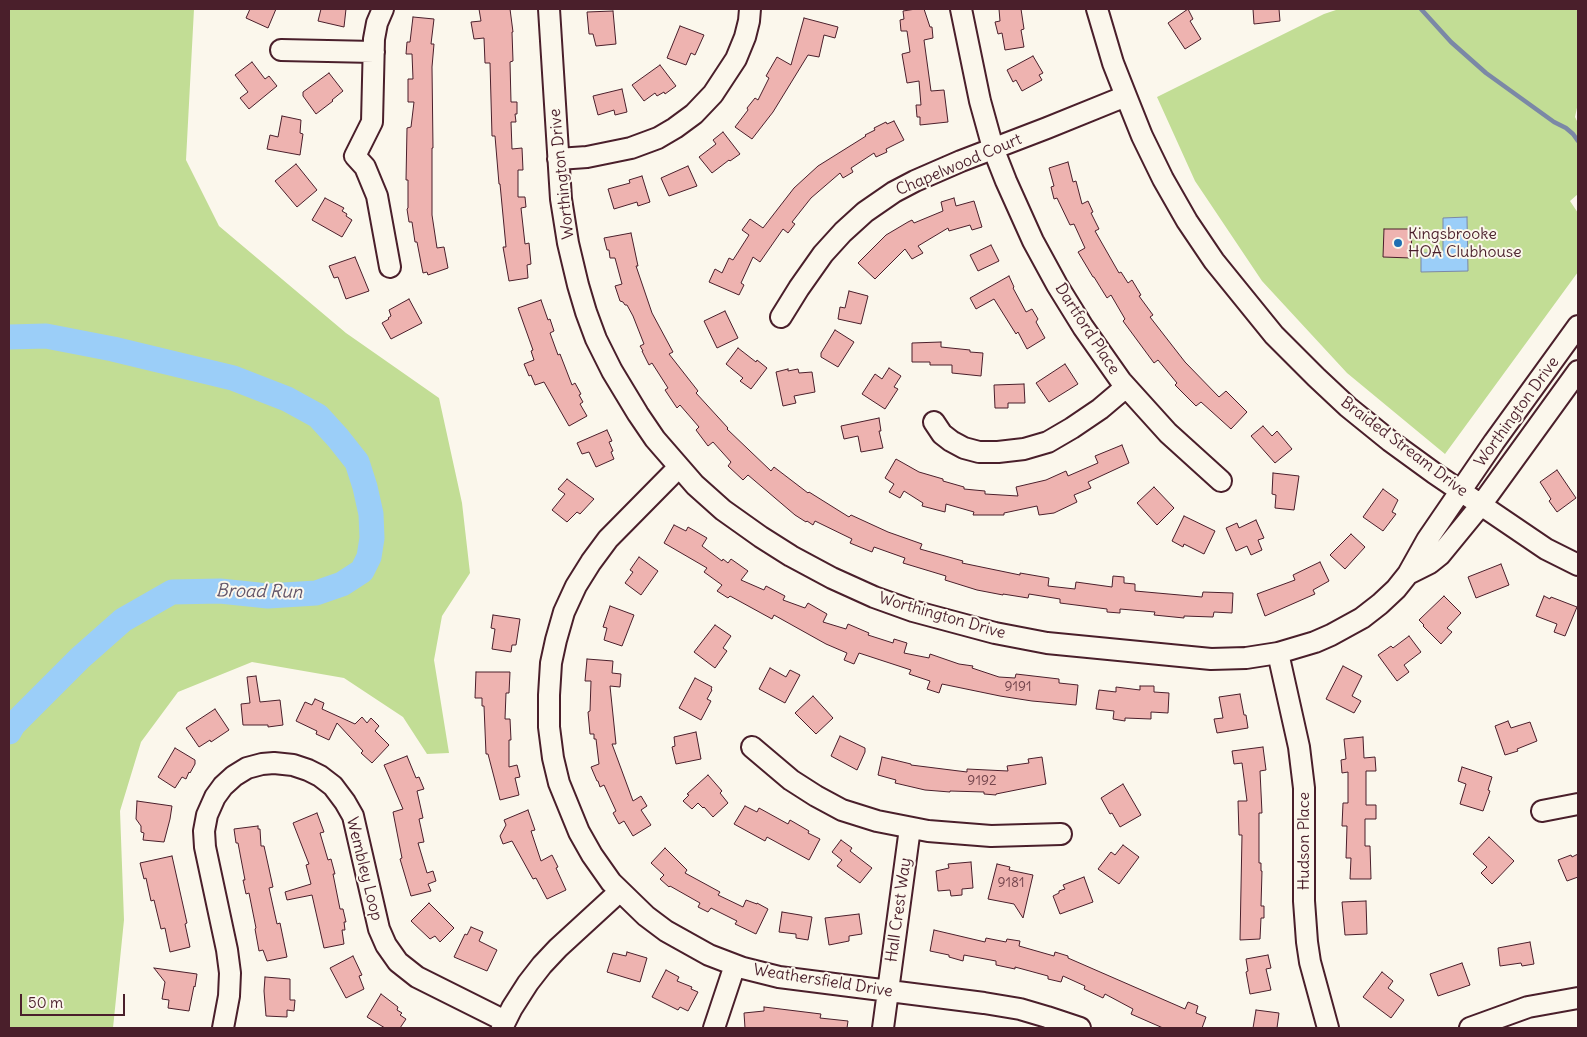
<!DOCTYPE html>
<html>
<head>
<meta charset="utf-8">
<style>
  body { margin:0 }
  #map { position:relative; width:1587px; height:1037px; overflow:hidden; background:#fbf7ec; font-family:Delius,sans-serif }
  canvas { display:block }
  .frame { position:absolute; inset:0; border:10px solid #4a1f2b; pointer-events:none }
  .scale { position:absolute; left:20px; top:994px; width:105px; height:22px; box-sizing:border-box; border:2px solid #4a1f2b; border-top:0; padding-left:6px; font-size:15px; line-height:18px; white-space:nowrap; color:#4a1f2b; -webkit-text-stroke:4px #fbf7ec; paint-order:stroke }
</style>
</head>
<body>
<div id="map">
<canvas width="1587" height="1037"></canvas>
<div class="frame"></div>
<div class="scale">50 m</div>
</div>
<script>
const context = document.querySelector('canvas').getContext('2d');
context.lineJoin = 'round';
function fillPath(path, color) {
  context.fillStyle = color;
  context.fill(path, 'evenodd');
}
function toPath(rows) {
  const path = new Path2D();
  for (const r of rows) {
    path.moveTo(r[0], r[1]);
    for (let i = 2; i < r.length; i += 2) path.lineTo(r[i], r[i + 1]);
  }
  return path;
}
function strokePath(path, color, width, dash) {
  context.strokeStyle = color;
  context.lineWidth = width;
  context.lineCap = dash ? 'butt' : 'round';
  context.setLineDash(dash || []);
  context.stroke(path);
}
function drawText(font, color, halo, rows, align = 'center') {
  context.font = font + ' Delius,sans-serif';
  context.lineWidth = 4;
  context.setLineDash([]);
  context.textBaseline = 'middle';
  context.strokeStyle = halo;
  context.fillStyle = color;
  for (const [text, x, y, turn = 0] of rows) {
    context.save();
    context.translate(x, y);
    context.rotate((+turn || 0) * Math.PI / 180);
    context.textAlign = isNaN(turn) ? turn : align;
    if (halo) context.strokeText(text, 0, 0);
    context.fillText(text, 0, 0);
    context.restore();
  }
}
fillPath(toPath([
  [9,9,194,9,186,160,219,226,346,333,439,398,462,503,470,573,442,616,434,660,449,753,427,754,403,717,344,678,252,662,178,692,141,742,120,811,124,920,113,1028,9,1028],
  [1339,9,1578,9,1578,103,1575,117,1578,123,1578,194,1570,201,1578,213,1578,272,1445,454,1347,373,1262,281,1195,181,1157,97,1324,14]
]), '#c2dd95');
const water = toPath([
  [1467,217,1468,271,1421,272,1421,253,1443,253,1443,218,1467,217]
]);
fillPath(water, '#9bcef8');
strokePath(water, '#7b88a6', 1);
strokePath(toPath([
  [1421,9,1451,42,1486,73,1554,122,1566,128,1573,134,1578,141]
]), '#7b88a6', 4.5);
strokePath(toPath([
  [9,337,46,336,113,349,233,378,287,399,318,416,338,438,357,462,365,487,371,514,372,538,369,557,362,571,342,584,316,593,268,596,220,591,172,592,123,620,80,658,13,725,9,732]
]), '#9bcef8', 25);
const building = toPath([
  [250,9,276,9,268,28,246,18,250,9],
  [321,9,346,9,344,27,318,21,321,9],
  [479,9,510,9,513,32,512,32,513,61,510,62,511,102,517,102,517,114,515,114,516,122,511,122,512,149,522,148,523,170,518,170,518,197,525,197,526,207,521,208,525,244,529,243,531,264,527,265,528,278,509,281,503,247,506,247,500,184,499,184,495,136,492,136,490,63,485,63,484,38,474,39,471,22,481,21,479,9],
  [916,9,924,9,930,27,932,27,933,38,924,40,931,91,944,90,948,122,920,125,920,117,917,117,916,105,921,105,919,81,907,83,902,54,910,52,907,31,901,31,900,20,904,19,903,11,916,9],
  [999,9,1021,9,1024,29,1021,30,1024,47,1005,50,1002,33,998,34,995,22,1000,21,999,9],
  [1188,9,1193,19,1190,21,1201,39,1185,49,1168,23,1188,9],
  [1253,9,1279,9,1280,21,1254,24,1253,9],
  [613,11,616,44,596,46,593,34,589,34,587,12,613,11],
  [413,17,434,19,431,44,434,44,432,67,433,148,432,148,432,215,437,248,444,247,448,268,428,275,427,272,423,273,417,242,415,242,412,222,409,222,407,209,408,208,408,180,406,180,407,128,411,127,414,102,408,102,408,79,413,79,412,54,406,54,407,42,410,42,413,17],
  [804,18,838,27,835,38,824,35,819,57,808,55,773,112,752,139,735,127,748,110,747,108,755,98,758,100,769,78,766,76,777,57,791,65,804,18],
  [680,26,704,35,695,55,691,53,686,65,667,58,680,26],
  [1033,56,1043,73,1039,75,1042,80,1022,91,1016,80,1013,82,1007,70,1033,56],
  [252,62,265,79,269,76,277,86,249,109,240,98,248,92,235,75,252,62],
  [660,65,676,86,665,94,664,92,657,96,655,93,644,101,632,85,660,65],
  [329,73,343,91,332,100,333,101,316,114,303,96,303,92,329,73],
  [622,89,627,112,615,115,614,110,598,115,593,96,622,89],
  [282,116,301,120,300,133,303,134,300,155,267,149,270,135,278,137,282,116],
  [894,121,904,140,886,149,887,152,876,157,874,153,851,168,853,172,843,178,840,173,811,198,792,222,795,224,788,233,783,229,760,262,753,257,741,283,744,285,739,295,709,282,715,269,722,273,729,258,733,260,749,235,742,230,750,219,763,228,794,188,818,166,866,136,865,135,875,130,874,128,886,122,887,124,894,121],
  [723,132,740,154,730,161,729,160,712,173,699,157,716,144,713,140,723,132],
  [1068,162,1073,182,1076,181,1082,204,1088,201,1093,212,1091,213,1099,229,1095,231,1119,273,1121,272,1128,283,1132,280,1141,295,1139,296,1153,315,1150,317,1185,362,1219,397,1226,391,1247,412,1231,429,1201,402,1196,406,1175,385,1177,383,1158,360,1154,363,1123,321,1125,319,1111,295,1107,298,1094,277,1093,277,1078,252,1085,248,1074,224,1070,225,1057,198,1054,199,1051,187,1054,186,1049,168,1068,162],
  [296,164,317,190,297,207,275,181,296,164],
  [688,166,697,186,669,196,661,178,688,166],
  [642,176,650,202,638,206,637,202,614,209,608,189,630,183,629,180,642,176],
  [325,198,344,208,342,211,347,214,346,216,352,220,342,237,312,220,325,198],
  [954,198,956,206,974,201,982,227,972,230,970,225,949,231,948,228,918,246,923,253,912,259,905,249,875,279,858,263,886,235,908,222,912,220,914,223,943,211,941,202,954,198],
  [1384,229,1412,229,1411,258,1383,257,1384,229],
  [631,233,638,266,636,266,652,313,673,352,669,354,698,391,696,393,728,428,727,429,771,471,774,467,808,493,809,492,849,517,851,515,888,532,922,544,920,549,963,561,962,563,1020,575,1020,573,1049,578,1048,586,1075,589,1076,582,1112,587,1113,576,1124,577,1124,583,1135,584,1135,591,1202,597,1203,592,1233,593,1232,613,1214,612,1213,617,1184,616,1184,618,1154,615,1155,612,1120,609,1120,613,1107,612,1107,609,1060,603,1060,599,1029,594,1028,598,1003,594,1003,595,977,590,945,580,946,576,903,563,905,558,874,547,872,552,850,543,852,539,815,521,813,525,807,521,806,522,795,515,748,475,743,480,728,466,731,462,713,442,708,446,696,430,699,427,680,405,677,408,665,390,668,388,652,363,649,365,642,351,643,351,640,346,644,344,633,316,627,305,625,305,623,302,620,301,615,286,622,284,615,258,610,258,609,250,607,250,604,238,631,233],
  [991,245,999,261,978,271,970,255,991,245],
  [355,257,369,291,346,299,338,277,334,278,329,266,355,257],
  [1009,276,1014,287,1013,288,1026,312,1032,309,1038,319,1036,322,1045,338,1027,349,1018,332,1016,334,994,299,976,309,970,298,1009,276],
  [849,291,868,296,861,324,838,319,840,307,845,308,849,291],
  [409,299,422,323,391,339,382,323,389,319,388,318,391,316,389,310,409,299],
  [541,300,548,320,550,319,554,331,550,333,558,355,560,354,572,385,575,383,581,394,579,395,583,402,580,404,587,416,569,426,544,382,535,385,531,375,529,376,524,364,534,360,531,351,533,350,518,308,541,300],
  [725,311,738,338,717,348,704,321,725,311],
  [835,330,854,342,838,367,821,357,821,353,835,330],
  [941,342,941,347,970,350,970,352,983,353,981,376,952,373,952,365,930,365,930,362,912,362,912,343,941,342],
  [738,348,756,362,757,360,767,368,751,389,740,381,743,378,726,364,738,348],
  [1065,364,1078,384,1049,402,1036,383,1065,364],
  [889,368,901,376,894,387,898,389,885,409,862,394,875,374,882,379,889,368],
  [788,369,788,371,798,369,799,373,812,372,815,392,794,396,796,403,783,406,776,372,788,369],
  [1024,384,1025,403,1008,403,1008,408,995,408,994,385,1024,384],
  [879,418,881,431,879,431,883,448,861,452,858,436,844,439,841,426,879,418],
  [1263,426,1272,436,1277,431,1292,449,1275,463,1251,436,1263,426],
  [607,430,612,441,609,442,613,451,611,452,614,459,596,467,589,452,582,454,577,443,607,430],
  [1122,445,1129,463,1088,482,1091,488,1074,495,1077,502,1054,513,1039,515,1037,506,1004,513,1004,515,973,515,974,512,946,504,945,512,922,506,923,503,904,491,900,498,889,492,894,484,885,478,896,459,919,472,943,479,943,481,964,487,964,489,985,491,985,494,1018,496,1016,487,1046,480,1066,471,1068,476,1098,463,1095,456,1122,445],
  [1557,470,1576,498,1557,512,1549,501,1551,499,1540,482,1557,470],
  [1273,473,1299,476,1294,510,1275,508,1276,495,1272,494,1273,473],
  [567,479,594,499,580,514,577,512,567,522,552,510,565,494,558,489,567,479],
  [1154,487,1174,508,1157,525,1137,503,1154,487],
  [1383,489,1398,500,1392,512,1396,514,1383,531,1363,517,1383,489],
  [1184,516,1215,531,1204,554,1184,544,1183,547,1172,541,1184,516],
  [1256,520,1264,538,1258,540,1262,550,1251,555,1247,546,1236,551,1226,528,1237,523,1239,528,1256,520],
  [674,525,686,531,688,527,707,538,702,546,722,561,723,559,728,563,731,559,748,571,741,580,764,590,766,586,785,596,783,600,805,608,808,603,827,614,823,622,846,629,848,624,869,633,868,635,893,643,894,639,907,643,904,653,929,658,930,654,959,664,973,666,972,668,999,677,1015,678,1016,674,1059,679,1059,683,1078,685,1076,705,1032,701,1000,696,942,684,939,693,927,689,930,681,909,674,911,670,859,653,854,664,844,660,847,653,826,644,774,615,772,619,730,596,728,598,717,591,722,585,704,572,707,568,664,543,674,525],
  [1351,534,1365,547,1345,569,1330,555,1351,534],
  [639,557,658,571,641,595,625,583,633,572,630,570,639,557],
  [1320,562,1329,581,1313,590,1315,594,1265,616,1257,594,1295,580,1293,575,1320,562],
  [1501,564,1509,585,1476,598,1468,577,1501,564],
  [1444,596,1461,613,1447,628,1452,632,1441,644,1423,626,1424,625,1419,620,1444,596],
  [1544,596,1550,599,1551,597,1577,607,1565,636,1554,632,1557,624,1536,616,1544,596],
  [610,606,634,615,622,646,604,640,607,628,603,627,610,606],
  [493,615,520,619,516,645,512,645,511,652,492,649,495,629,491,628,493,615],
  [715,625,731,636,723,648,727,651,715,668,694,652,715,625],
  [1409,636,1421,652,1404,665,1409,672,1397,681,1378,655,1391,646,1393,648,1409,636],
  [587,659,613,661,612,673,621,674,620,687,610,686,616,744,612,744,633,801,641,796,647,806,641,810,651,825,633,836,624,821,619,824,613,813,616,811,604,785,600,787,598,781,597,781,591,767,599,764,596,739,594,739,594,734,590,734,588,712,590,711,591,681,585,681,587,659],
  [1343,666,1362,676,1352,696,1361,701,1354,713,1326,699,1343,666],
  [770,668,786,677,790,670,800,675,785,703,759,689,770,668],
  [476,672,510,672,509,693,506,693,505,719,510,719,511,740,509,740,509,767,517,765,520,777,515,778,519,795,500,800,488,754,486,754,484,706,482,706,482,698,475,698,476,672],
  [256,676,260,702,280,700,283,725,268,727,268,725,243,725,241,704,250,703,247,677,256,676],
  [695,678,712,687,711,689,712,690,707,699,711,701,701,720,679,708,695,678],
  [1140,686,1154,686,1154,692,1169,693,1168,713,1151,712,1151,719,1125,718,1125,721,1113,719,1114,711,1096,709,1099,690,1116,692,1116,687,1140,690,1140,686],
  [1240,694,1244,715,1246,715,1248,728,1217,733,1214,719,1223,718,1219,697,1240,694],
  [813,696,833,718,816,734,795,713,813,696],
  [315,699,324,703,322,709,355,724,362,717,367,723,371,718,379,726,375,731,389,745,372,763,361,753,363,751,337,723,329,740,316,734,317,731,296,721,305,702,312,705,315,699],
  [215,709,229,730,211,742,210,740,199,747,186,728,215,709],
  [1508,721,1511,728,1530,722,1537,741,1517,749,1518,751,1505,755,1495,726,1508,721],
  [696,732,701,759,676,764,672,747,675,746,674,737,696,732],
  [840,736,865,748,865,752,857,770,831,756,840,736],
  [1363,737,1364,758,1375,757,1376,771,1366,771,1366,805,1376,805,1376,819,1365,819,1365,846,1370,846,1371,879,1350,879,1351,858,1346,858,1347,826,1342,826,1343,803,1348,803,1348,772,1342,773,1341,760,1346,759,1344,739,1363,737],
  [1263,747,1266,770,1260,771,1262,813,1259,813,1259,863,1261,863,1261,871,1262,871,1261,906,1264,906,1264,918,1261,918,1260,939,1240,940,1242,835,1239,835,1238,801,1247,801,1242,763,1234,764,1232,751,1263,747],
  [175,748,195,760,195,764,190,773,189,772,186,779,182,777,175,788,158,777,175,748],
  [407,756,416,778,419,777,424,789,417,791,423,818,419,819,424,842,418,843,427,873,433,871,436,881,428,884,431,891,411,896,400,859,402,858,393,812,403,809,384,765,407,756],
  [882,757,911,764,911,765,967,772,967,769,1008,771,1007,766,1029,763,1028,759,1042,757,1046,784,996,794,996,795,984,794,984,792,950,791,950,792,925,790,895,783,896,780,878,775,882,757],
  [1462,767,1492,777,1488,790,1490,791,1483,811,1460,804,1466,784,1458,781,1462,767],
  [708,775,722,791,720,793,728,803,713,817,704,807,703,808,698,803,692,809,683,801,689,795,687,794,708,775],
  [1123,784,1141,815,1120,827,1112,813,1110,814,1101,798,1123,784],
  [137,801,172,806,170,819,164,842,143,840,144,833,141,832,141,826,136,819,137,801],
  [745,806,757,812,759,808,788,824,790,820,809,831,808,833,820,839,809,860,767,837,765,841,734,824,745,806],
  [528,810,535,830,531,831,541,861,552,855,558,867,556,868,566,890,547,899,536,878,533,879,512,841,503,844,500,836,506,825,504,820,528,810],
  [317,813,324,832,320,833,328,860,331,859,335,874,333,874,340,909,343,909,346,922,344,922,345,930,342,930,344,944,324,948,312,895,287,900,285,892,311,884,306,865,309,864,293,823,317,813],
  [258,826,258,829,260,829,261,846,264,846,273,887,269,888,277,924,280,923,287,957,267,961,263,950,259,951,255,929,256,928,249,893,246,894,243,880,245,880,238,843,236,843,234,829,258,826],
  [1489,837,1514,861,1492,884,1481,873,1487,867,1473,854,1489,837],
  [841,840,852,848,850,851,872,868,860,883,837,866,842,860,832,852,841,840],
  [1123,845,1139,857,1119,884,1098,869,1111,852,1115,855,1123,845],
  [665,848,687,870,685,873,720,892,718,895,743,907,746,900,757,904,757,903,768,909,756,934,735,924,737,921,711,908,708,912,698,907,700,903,670,886,669,887,660,879,664,875,651,863,665,848],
  [1578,854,1578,877,1567,881,1558,860,1571,855,1572,857,1578,854],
  [172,856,187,923,185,924,190,947,170,952,165,928,161,929,154,900,151,901,146,878,144,879,140,863,172,856],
  [971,862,973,888,962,889,962,895,951,896,950,890,938,891,936,871,949,868,948,864,971,862],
  [997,864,1010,867,1009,870,1033,875,1023,918,1014,904,988,899,997,864],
  [1084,877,1093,902,1060,914,1053,896,1059,893,1059,891,1065,889,1063,885,1084,877],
  [1366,901,1367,934,1345,935,1342,902,1366,901],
  [429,903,454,928,440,942,435,936,430,939,411,921,429,903],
  [782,912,812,917,808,940,796,938,796,934,779,932,782,912],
  [859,914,862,934,849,936,849,941,829,945,825,918,859,914],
  [471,927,483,932,479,941,497,950,487,971,454,957,465,934,467,935,471,927],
  [934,930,985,942,986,938,1006,942,1007,939,1020,941,1019,946,1054,956,1055,952,1068,956,1068,958,1185,1009,1188,1002,1198,1006,1196,1013,1206,1017,1202,1028,1163,1028,1131,1014,1133,1009,1105,994,1103,998,1084,989,1085,986,1063,976,1061,982,1048,979,1048,976,1015,967,1015,969,996,965,996,961,964,955,963,961,949,957,949,955,930,951,934,930],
  [1530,942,1534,964,1522,966,1521,963,1500,966,1498,948,1530,942],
  [627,952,647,958,640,982,607,972,613,953,626,956,627,952],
  [1268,955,1271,968,1266,969,1271,990,1250,994,1246,972,1248,971,1246,959,1268,955],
  [353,956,362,975,359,976,364,989,346,998,330,968,353,956],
  [1462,963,1470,985,1438,996,1430,974,1462,963],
  [154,968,197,974,195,987,194,986,189,1011,168,1008,169,1000,162,999,165,982,154,968],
  [666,970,679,977,677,981,692,987,691,989,698,992,688,1011,680,1007,678,1010,652,997,666,970],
  [1382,972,1393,981,1388,988,1404,1000,1391,1018,1363,997,1382,972],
  [265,977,290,979,290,1000,295,1000,294,1011,287,1010,287,1017,266,1016,264,991,265,977],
  [381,994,398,1007,397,1010,402,1013,400,1015,406,1019,400,1028,385,1028,367,1017,381,994],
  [764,1007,821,1014,820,1018,848,1021,847,1028,745,1028,744,1013,764,1011,764,1007],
  [1256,1010,1279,1013,1277,1028,1253,1028,1256,1010]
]);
fillPath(building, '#eeb3b0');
strokePath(building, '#4a1f2b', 1);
const minor = toPath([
  [383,9,377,23,374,39,372,122,355,156,365,167,377,196,390,267],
  [549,9,561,199,568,243,578,285,586,312,596,339,612,371,638,414,655,439,695,485,723,510,761,537,791,556,832,578,874,597,913,611,995,633,1047,643,1211,659,1246,658,1278,653,1315,642,1331,635,1362,618,1380,604,1396,589,1408,574,1427,540,1494,442,1578,326],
  [961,9,980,101,993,148,1006,181,1033,241,1057,285,1083,327,1121,381,1168,433,1221,481],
  [1097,9,1113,63,1126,96,1142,136,1163,179,1187,221,1214,261,1274,335,1316,377,1348,407,1390,441,1434,473,1546,549,1578,565],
  [281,50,374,52],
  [558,159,587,157,631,148,658,138,675,128,694,114,713,94,736,59,745,37,749,21,750,9],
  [781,317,799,288,823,254,843,232,865,212,894,192,915,181,961,161,1047,128,1126,96],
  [934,422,942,434,951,441,964,448,979,452,998,452,1024,449,1048,442,1072,428,1100,409,1126,387],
  [679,467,608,539,591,562,576,586,564,612,556,640,551,663,549,695,549,727,553,758,559,783,579,832,592,855,611,882,646,916,666,931,709,955,743,968,779,977,984,1003,1020,1009,1047,1017,1080,1028],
  [1408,574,1430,563,1440,555,1481,505,1578,371],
  [1278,653,1299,747,1304,788,1304,901,1307,942,1310,962,1328,1028],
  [752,747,791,780,816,796,842,810,877,821,928,831,991,836,1061,834],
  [1542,811,1578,804],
  [223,1028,229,996,230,973,227,950,205,847,204,831,207,815,215,797,223,786,234,776,247,768,262,764,274,763,293,765,308,770,320,776,333,786,345,802,353,816,379,929,386,945,398,962,417,977,505,1021],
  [502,1028,512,1008,528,983,542,965,558,948,619,892],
  [714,1028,735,965],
  [883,1028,910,828],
  [1470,1028,1528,1007,1578,998]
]);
strokePath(minor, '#4a1f2b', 24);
strokePath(minor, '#fbf7ec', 20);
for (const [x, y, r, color] of [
  [1398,243,5,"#1f6fb2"]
]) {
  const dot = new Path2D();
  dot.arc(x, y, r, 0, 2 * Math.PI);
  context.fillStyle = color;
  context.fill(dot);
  strokePath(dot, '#fbf7ec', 2);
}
drawText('14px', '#73444c', null, [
  ["9191",1018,687],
  ["9192",982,781],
  ["9181",1011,883]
]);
drawText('16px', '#4a1f2b', '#fbf7ec', [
  ["Chapelwood Court",959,165,-23],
  ["Worthington Drive",562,174,-96],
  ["Dartford Place",1087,329,57],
  ["Worthington Drive",1517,412,-54],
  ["Braided Stream Drive",1404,447,37],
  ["Worthington Drive",942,616,16],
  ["Hudson Place",1304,841,-90],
  ["Wembley Loop",364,869,76],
  ["Hall Crest Way",899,910,-82],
  ["Weathersfield Drive",823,981,9]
]);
drawText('16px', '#4a1f2b', '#fbf7ec', [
  ["Kingsbrooke",1408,234],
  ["HOA Clubhouse",1408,252]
], 'left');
drawText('italic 18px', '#625468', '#fbf7ec', [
  ["Broad Run",259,592,1]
]);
</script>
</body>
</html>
